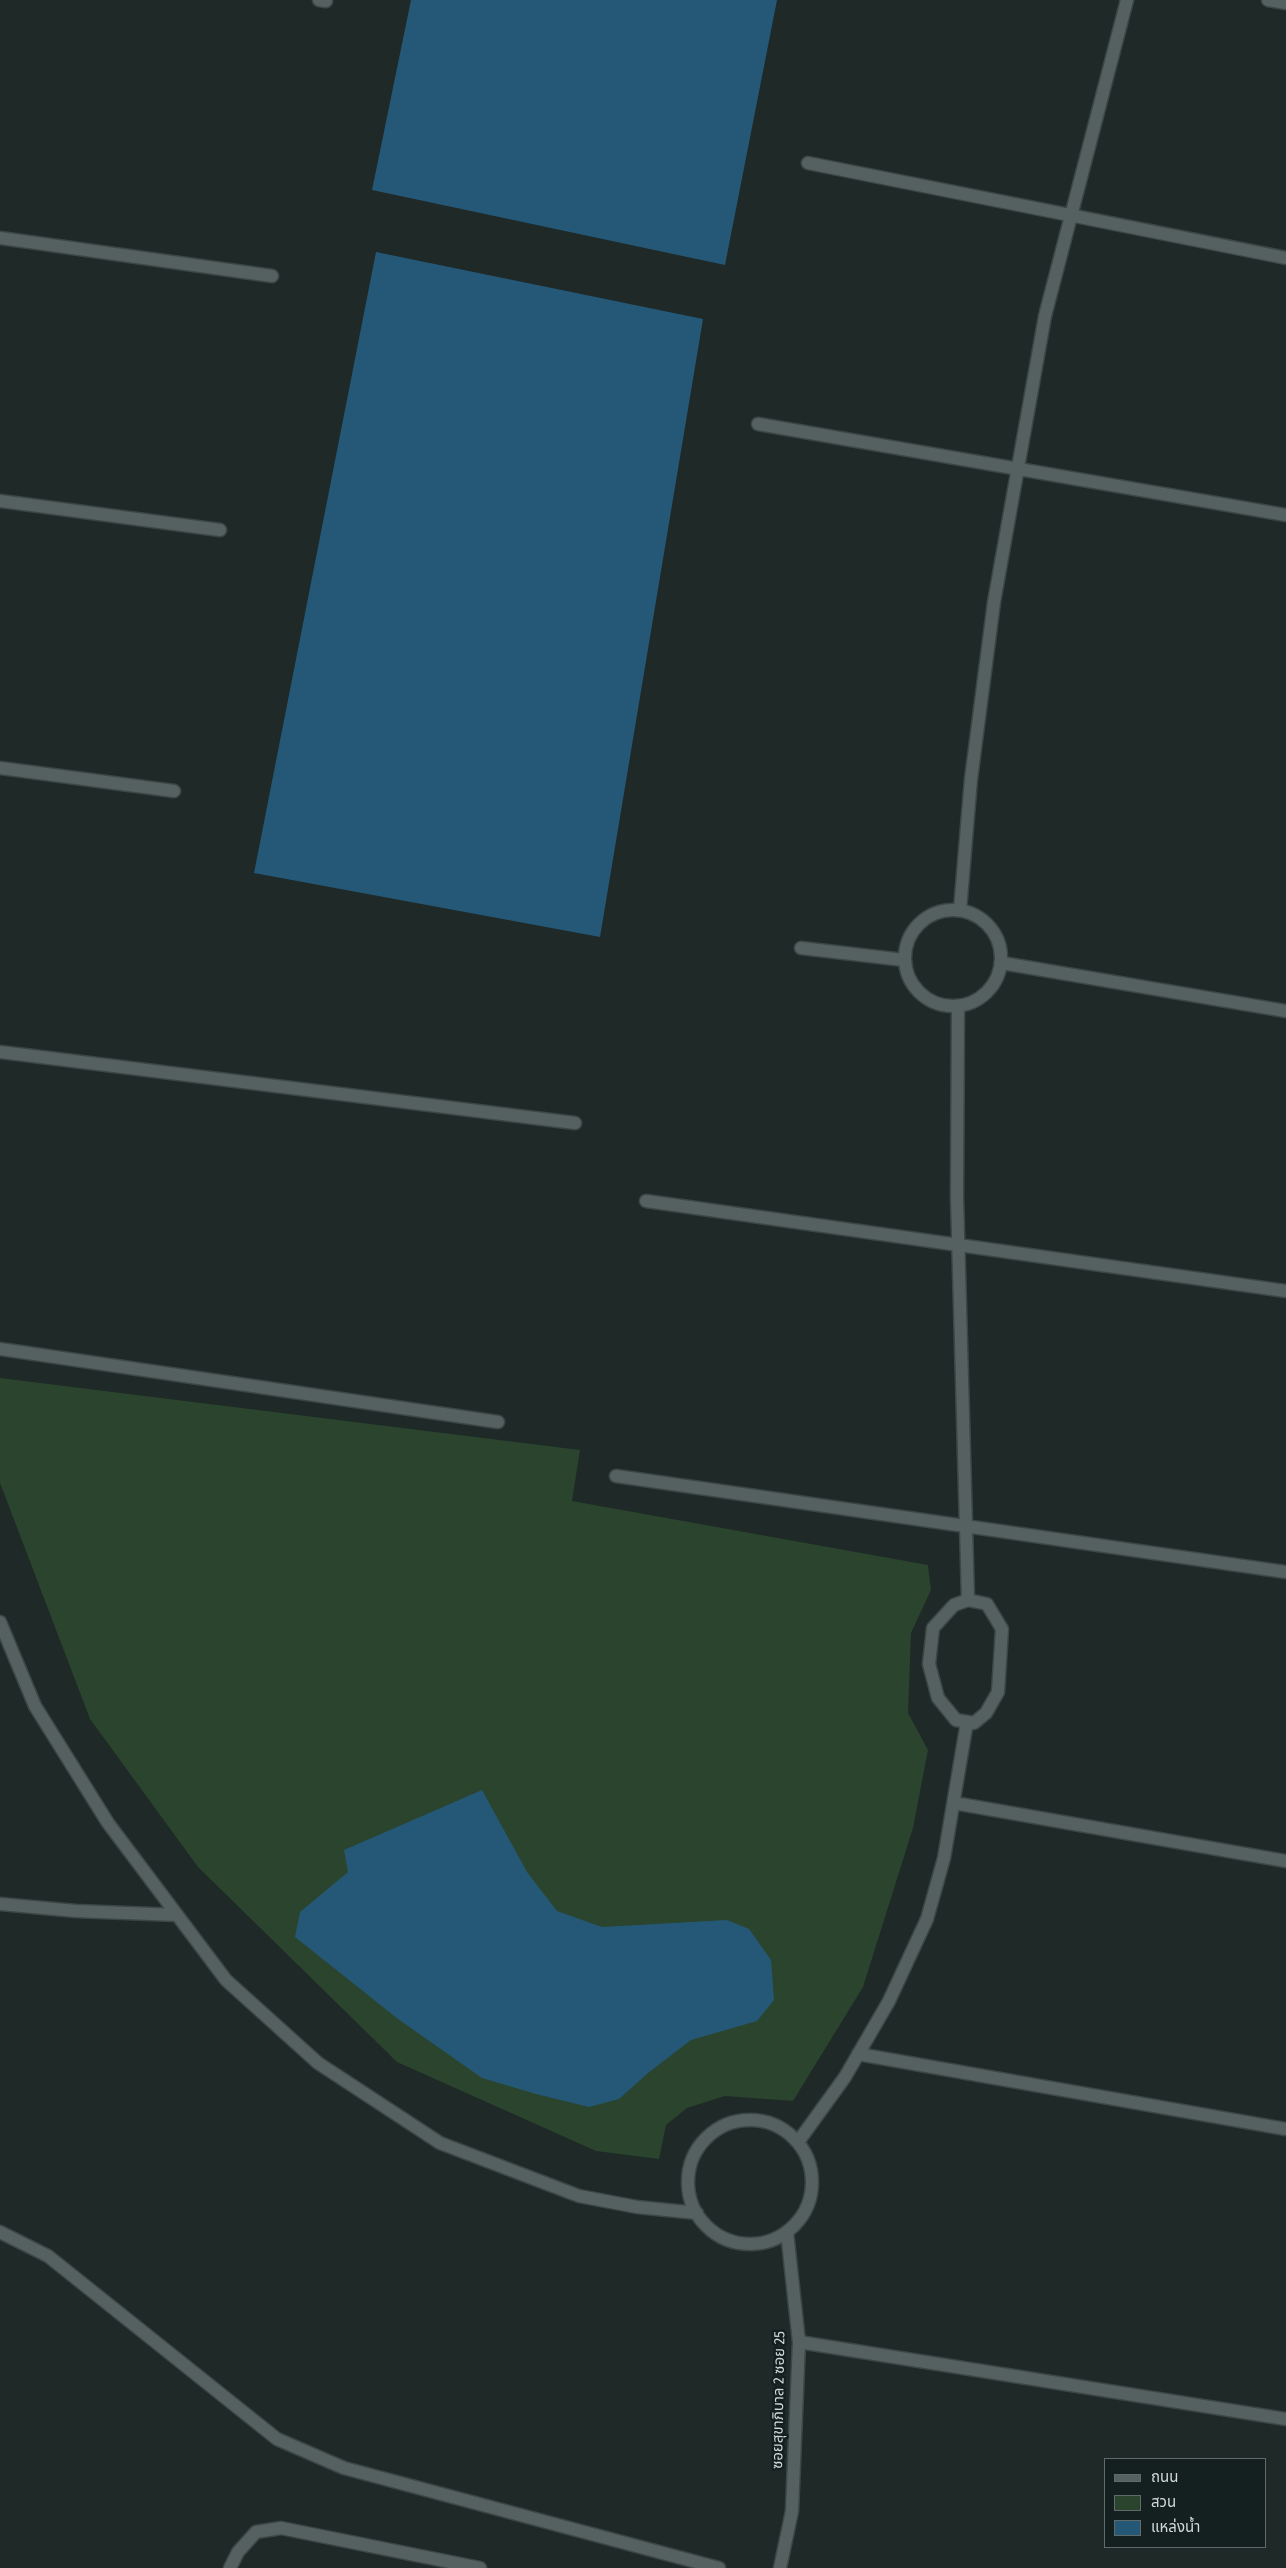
<!DOCTYPE html>
<html>
<head>
<meta charset="utf-8">
<style>
  body { margin:0 }
  #map { position:relative; width:1286px; height:2568px; overflow:hidden; background:#1e2928; font-family:"Fira Sans Condensed","Noto Sans Thai",sans-serif }
  canvas { display:block }
  .legend { position:absolute; left:1104px; top:2458px; width:162px; height:90px; box-sizing:border-box; background:#141f1f; border:1px solid #606a69; margin:0; padding:6px 9px; list-style:none; font-size:15px; color:#d2dad9 }
  .legend li { display:flex; align-items:center; gap:10px; height:25px }
  .legend b { width:25px; border:1px solid #606a69 }
</style>
</head>
<body>
<div id="map">
<canvas width="1286" height="2568"></canvas>
<ul class="legend">
<li><b style="height:6px;background:#556161"></b>ถนน</li>
<li><b style="height:14px;background:#2a442d"></b>สวน</li>
<li><b style="height:14px;background:#255877"></b>แหล่งน้ำ</li>
</ul>
</div>
<script>
const context = document.querySelector('canvas').getContext('2d');
context.lineJoin = 'round';
function fillPath(path, color) {
  context.fillStyle = color;
  context.fill(path, 'evenodd');
}
function toPath(rows) {
  const path = new Path2D();
  for (const r of rows) {
    if (r.length === 3) {
      path.moveTo(r[0] + r[2], r[1]);
      path.arc(r[0], r[1], r[2], 0, 2 * Math.PI);
      continue;
    }
    path.moveTo(r[0], r[1]);
    for (let i = 2; i < r.length; i += 2) path.lineTo(r[i], r[i + 1]);
  }
  return path;
}
function strokePath(path, color, width, dash) {
  context.strokeStyle = color;
  context.lineWidth = width;
  context.lineCap = dash ? 'butt' : 'round';
  context.setLineDash(dash || []);
  context.stroke(path);
}
function drawText(font, color, halo, rows, align = 'center') {
  context.font = font + ' "Fira Sans Condensed","Noto Sans Thai",sans-serif';
  context.lineWidth = 5;
  context.setLineDash([]);
  context.textBaseline = 'middle';
  context.strokeStyle = halo;
  context.fillStyle = color;
  for (const [text, x, y, turn = 0] of rows) {
    context.save();
    context.translate(x, y);
    context.rotate((+turn || 0) * Math.PI / 180);
    context.textAlign = isNaN(turn) ? turn : align;
    if (halo) context.strokeText(text, 0, 0);
    context.fillText(text, 0, 0);
    context.restore();
  }
}
fillPath(toPath([
  [0,1378,580,1450,572,1501,928,1565,931,1590,911,1633,908,1713,928,1750,913,1828,863,1987,793,2101,725,2096,687,2108,666,2125,659,2159,596,2151,397,2062,198,1867,90,1719,0,1483]
]), '#2a442d');
fillPath(toPath([
  [411,0,777,0,725,265,372,190],
  [376,252,703,319,600,937,254,873],
  [482,1790,527,1872,557,1911,602,1927,727,1920,749,1929,771,1960,774,2000,757,2021,691,2040,648,2073,619,2099,589,2107,536,2094,482,2078,398,2019,295,1937,300,1912,348,1872,344,1850]
]), '#255877');
const minor = toPath([
  [319,0,326,1],
  [1268,0,1286,3],
  [808,163,1286,258],
  [0,238,272,276],
  [758,424,1286,515],
  [0,501,220,530],
  [0,768,174,791],
  [953,958,48],
  [960,910,971,779,994,602,1045,316,1127,0],
  [801,948,904,960],
  [1002,963,1286,1011],
  [958,1006,957,1197,968,1600],
  [0,1052,575,1123],
  [646,1201,1286,1291],
  [0,1349,498,1422],
  [616,1476,1286,1572],
  [968,1600,987,1604,1002,1629,998,1692,986,1713,974,1723,956,1720,938,1698,929,1664,933,1628,954,1605,968,1600],
  [0,1622,35,1706,108,1823,226,1980,318,2063,440,2143,579,2196,637,2207,697,2213],
  [954,1803,1286,1861],
  [0,1904,76,1911,177,1915],
  [858,2054,1286,2129],
  [750,2182,62],
  [798,2142,845,2077,889,2001,927,1919,944,1858,967,1722],
  [0,2232,48,2256,277,2439,344,2468,719,2568],
  [799,2342,1286,2419],
  [230,2568,238,2552,256,2532,281,2528,480,2568],
  [780,2568,792,2511,799,2342,787,2232]
]);
strokePath(minor, '#3c4645', 15);
strokePath(minor, '#556161', 12);
drawText('15px', '#d2dad9', '#141f1f', [
  ["ซอยสุขาภิบาล 2 ซอย 25",779,2400,-89]
]);
</script>
</body>
</html>
